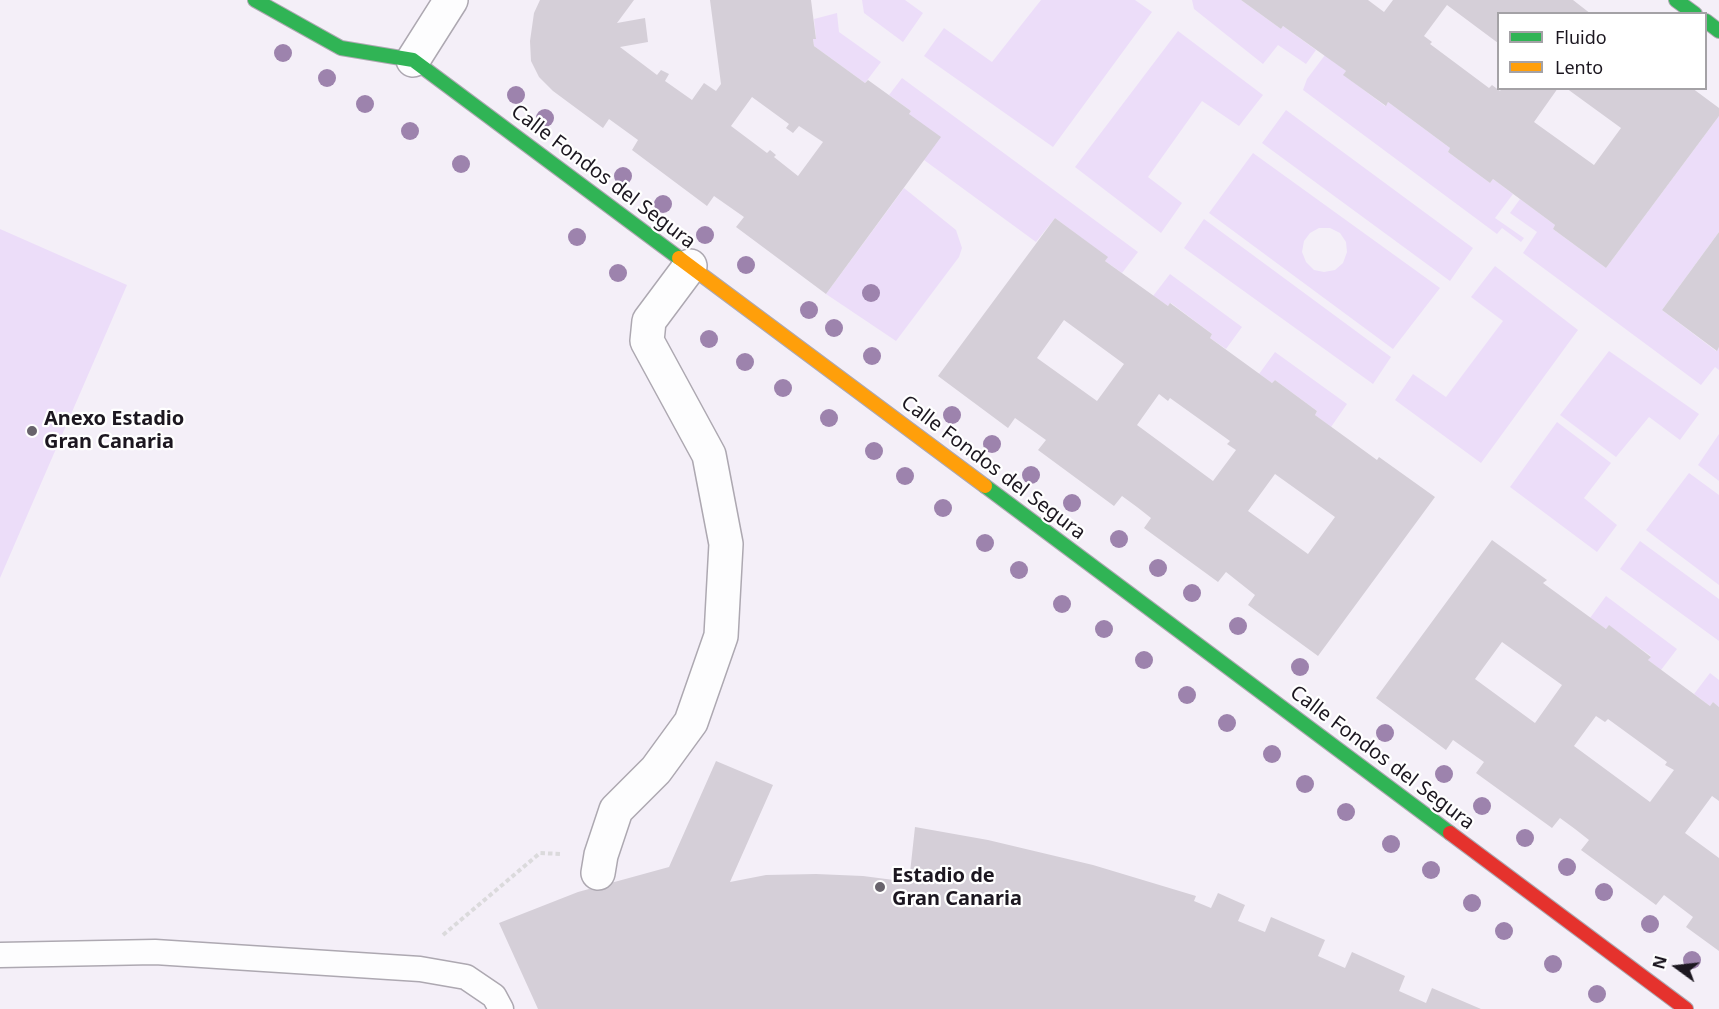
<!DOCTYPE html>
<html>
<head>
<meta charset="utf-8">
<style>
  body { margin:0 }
  #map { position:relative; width:1719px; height:1009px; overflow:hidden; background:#f4eff8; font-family:"Noto Sans",sans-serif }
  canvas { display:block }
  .legend { position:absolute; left:1497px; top:12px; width:210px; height:78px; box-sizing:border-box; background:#fff; border:2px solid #a4a2a6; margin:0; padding:8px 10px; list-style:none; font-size:18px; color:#1c1720 }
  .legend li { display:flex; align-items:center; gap:12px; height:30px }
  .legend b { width:30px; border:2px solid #a4a2a6 }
  .north { position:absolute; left:1647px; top:937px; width:60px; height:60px; -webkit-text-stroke:4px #fff; paint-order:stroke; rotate:285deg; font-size:16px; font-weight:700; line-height:24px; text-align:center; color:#1c1720 }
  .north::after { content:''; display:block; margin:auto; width:21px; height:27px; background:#1c1720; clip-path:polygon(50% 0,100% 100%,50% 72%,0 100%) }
</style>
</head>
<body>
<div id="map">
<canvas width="1719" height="1009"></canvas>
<ul class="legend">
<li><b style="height:8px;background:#30b455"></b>Fluido</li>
<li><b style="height:8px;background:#ff9f0a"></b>Lento</li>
</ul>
<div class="north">N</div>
</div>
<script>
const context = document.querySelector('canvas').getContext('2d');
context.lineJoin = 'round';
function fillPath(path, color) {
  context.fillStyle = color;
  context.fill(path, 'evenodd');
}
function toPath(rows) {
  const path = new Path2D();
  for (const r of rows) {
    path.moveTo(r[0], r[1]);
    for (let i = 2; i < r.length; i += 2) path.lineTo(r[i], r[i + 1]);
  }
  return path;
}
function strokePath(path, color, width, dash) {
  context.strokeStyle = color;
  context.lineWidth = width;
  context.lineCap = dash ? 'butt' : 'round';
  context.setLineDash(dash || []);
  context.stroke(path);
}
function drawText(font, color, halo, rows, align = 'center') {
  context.font = font + ' "Noto Sans",sans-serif';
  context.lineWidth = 4.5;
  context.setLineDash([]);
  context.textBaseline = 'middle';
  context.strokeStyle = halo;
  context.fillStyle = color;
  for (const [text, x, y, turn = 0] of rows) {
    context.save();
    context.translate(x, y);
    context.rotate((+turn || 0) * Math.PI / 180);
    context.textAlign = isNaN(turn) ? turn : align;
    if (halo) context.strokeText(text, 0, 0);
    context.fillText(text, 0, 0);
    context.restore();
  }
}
fillPath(toPath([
  [862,0,905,0,923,13,903,42,864,13],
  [1041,0,1135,0,1152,12,1053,147,924,56,944,28,992,62],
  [1192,0,1241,0,1281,29,1283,26,1316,50,1306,64,1278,45,1263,64,1194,9],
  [837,13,839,32,881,62,865,83,814,46,813,39,816,38,814,19],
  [1178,31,1263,95,1239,126,1202,101,1148,177,1182,203,1161,233,1075,167],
  [1325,55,1346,71,1344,75,1385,106,1388,102,1450,148,1448,152,1490,183,1493,179,1513,194,1495,218,1524,238,1521,242,1502,228,1497,234,1303,90,1307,79],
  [902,78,1138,252,1122,273,1105,261,1107,257,1055,218,1036,242,924,160,909,114,911,111,889,95],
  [1286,110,1473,248,1450,281,1262,143],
  [1719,116,1719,232,1662,310,1716,351,1719,347,1719,370,1715,367,1701,385,1523,253,1537,232,1510,213,1520,199,1555,225,1553,229,1606,268],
  [1253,153,1440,288,1393,349,1209,213],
  [1319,228,1330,228,1340,233,1346,242,1347,252,1343,263,1335,270,1324,272,1314,270,1306,262,1302,252,1304,241,1310,233],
  [904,188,956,230,962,248,959,257,896,341,826,294],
  [1204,219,1391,357,1373,384,1184,248],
  [0,229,127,285,0,578],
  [1495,266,1578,330,1481,463,1395,400,1413,374,1446,397,1503,321,1471,297],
  [1170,274,1242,327,1226,349,1210,338,1212,334,1171,303,1168,306,1153,296],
  [1609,351,1699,414,1680,440,1649,417,1616,457,1560,415],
  [1275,352,1347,404,1331,427,1315,415,1317,411,1275,380,1272,383,1259,374],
  [1557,422,1611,463,1584,498,1617,525,1597,552,1510,487],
  [1719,434,1719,481,1698,465],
  [1689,473,1719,495,1719,585,1646,530],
  [1640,541,1719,599,1719,641,1620,569],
  [1606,596,1677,649,1661,670,1648,660,1651,656,1609,626,1606,629,1590,618],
  [1710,673,1719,680,1719,707,1713,702,1710,706,1694,694]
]), '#ecddf9');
fillPath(toPath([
  [540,0,634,0,617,23,645,18,648,42,620,47,657,75,661,70,669,74,665,81,692,100,704,83,716,91,721,84,710,0,811,0,816,39,813,39,814,46,865,83,868,80,911,111,909,114,941,137,826,294,736,227,744,217,714,196,707,206,632,150,638,140,609,119,603,128,553,91,539,77,531,61,530,41,534,13],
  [752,97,789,124,786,128,793,133,799,126,823,142,798,176,774,157,776,155,770,150,767,153,731,126],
  [1241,0,1368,0,1384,12,1393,0,1573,0,1591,14,1498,14,1498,43,1447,5,1424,36,1432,42,1430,44,1489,88,1492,85,1500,91,1502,88,1558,88,1534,122,1594,165,1621,128,1566,88,1692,88,1719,108,1719,116,1606,268,1553,229,1555,225,1493,179,1490,183,1448,152,1450,148,1388,102,1386,106,1343,75,1346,71,1283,26,1281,29],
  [1055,218,1108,257,1105,261,1168,306,1170,303,1212,334,1210,338,1272,383,1275,380,1317,411,1315,415,1377,460,1379,457,1435,497,1318,656,1248,605,1255,595,1226,572,1218,582,1144,528,1151,518,1137,507,1122,496,1114,506,1038,450,1046,440,1015,418,1008,428,938,376],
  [1064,320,1124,364,1097,401,1037,358],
  [1159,394,1168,401,1170,398,1230,441,1227,444,1236,450,1213,481,1137,425],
  [1275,474,1335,517,1308,554,1248,511],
  [1719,232,1719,347,1717,351,1662,310],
  [1492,540,1547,580,1543,583,1606,629,1609,625,1651,657,1648,660,1710,706,1713,702,1719,707,1719,801,1712,796,1685,833,1719,858,1719,951,1686,927,1693,917,1664,895,1656,905,1581,850,1589,840,1575,829,1560,818,1552,828,1476,773,1484,762,1453,740,1446,750,1376,698],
  [1502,642,1562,685,1535,723,1475,679],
  [1596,716,1605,722,1608,719,1667,762,1665,765,1674,770,1650,802,1574,746],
  [716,761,773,785,730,882,766,875,816,874,863,876,909,882,915,827,988,840,1093,865,1196,896,1194,901,1211,908,1218,893,1245,905,1238,921,1265,932,1271,917,1325,940,1318,956,1345,968,1352,952,1405,976,1399,991,1426,1003,1432,988,1481,1009,538,1009,499,923,578,892,669,867]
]), '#d5cfd8');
const lane = toPath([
  [0,955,155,952,420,969,466,977,494,996,501,1009]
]);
const street = toPath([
  [413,60,451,0],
  [598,873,601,855,616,810,656,770,691,722,721,636,726,544,709,455,647,341,649,321,690,266]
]);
const fast = toPath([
  [255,0,341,48,413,60,679,258],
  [1676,0,1695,14],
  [1706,21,1719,31],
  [985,486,1450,833]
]);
const slow = toPath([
  [679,258,985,486]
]);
const jam = toPath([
  [1450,833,1686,1009]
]);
strokePath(lane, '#ada8b1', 27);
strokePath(street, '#ada8b1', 36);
strokePath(fast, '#ada8b1', 16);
strokePath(slow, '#ada8b1', 16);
strokePath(jam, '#ada8b1', 16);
strokePath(toPath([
  [443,935,540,853,561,854]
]), '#dbdadc', 4, [4.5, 3]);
strokePath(lane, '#fdfdfe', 24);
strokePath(street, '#fdfdfe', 33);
strokePath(fast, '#30b455', 14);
strokePath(slow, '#ff9f0a', 14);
strokePath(jam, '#e5322d', 14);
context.fillStyle = '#9d83ad';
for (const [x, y] of [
  [283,53],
  [327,78],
  [516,95],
  [365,104],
  [545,118],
  [410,131],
  [461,164],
  [623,176],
  [663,204],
  [705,235],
  [577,237],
  [746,265],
  [618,273],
  [871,293],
  [809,310],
  [834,328],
  [709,339],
  [872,356],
  [745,362],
  [783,388],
  [952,415],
  [829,418],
  [992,444],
  [874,451],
  [1031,475],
  [905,476],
  [1072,503],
  [943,508],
  [1119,539],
  [985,543],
  [1158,568],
  [1019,570],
  [1192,593],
  [1062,604],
  [1238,626],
  [1104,629],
  [1144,660],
  [1300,667],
  [1187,695],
  [1227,723],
  [1385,733],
  [1272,754],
  [1444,774],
  [1305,784],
  [1482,806],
  [1346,812],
  [1525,838],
  [1391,844],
  [1567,867],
  [1431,870],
  [1604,892],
  [1472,903],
  [1650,924],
  [1504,931],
  [1692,960],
  [1553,964],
  [1597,994]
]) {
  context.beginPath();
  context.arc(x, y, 9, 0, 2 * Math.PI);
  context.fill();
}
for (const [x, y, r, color] of [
  [32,431,6,"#68636c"],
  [880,887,6,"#68636c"]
]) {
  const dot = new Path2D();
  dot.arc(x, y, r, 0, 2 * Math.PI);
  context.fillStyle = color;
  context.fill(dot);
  strokePath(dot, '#fff', 2);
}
drawText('20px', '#1c1720', '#fff', [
  ["Calle Fondos del Segura",603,177,37],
  ["Calle Fondos del Segura",993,468,37],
  ["Calle Fondos del Segura",1382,758,37]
]);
drawText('bold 20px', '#1c1720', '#fff', [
  ["Anexo Estadio",44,419],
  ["Gran Canaria",44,442],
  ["Estadio de",892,876],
  ["Gran Canaria",892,899]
], 'left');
</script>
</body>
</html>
